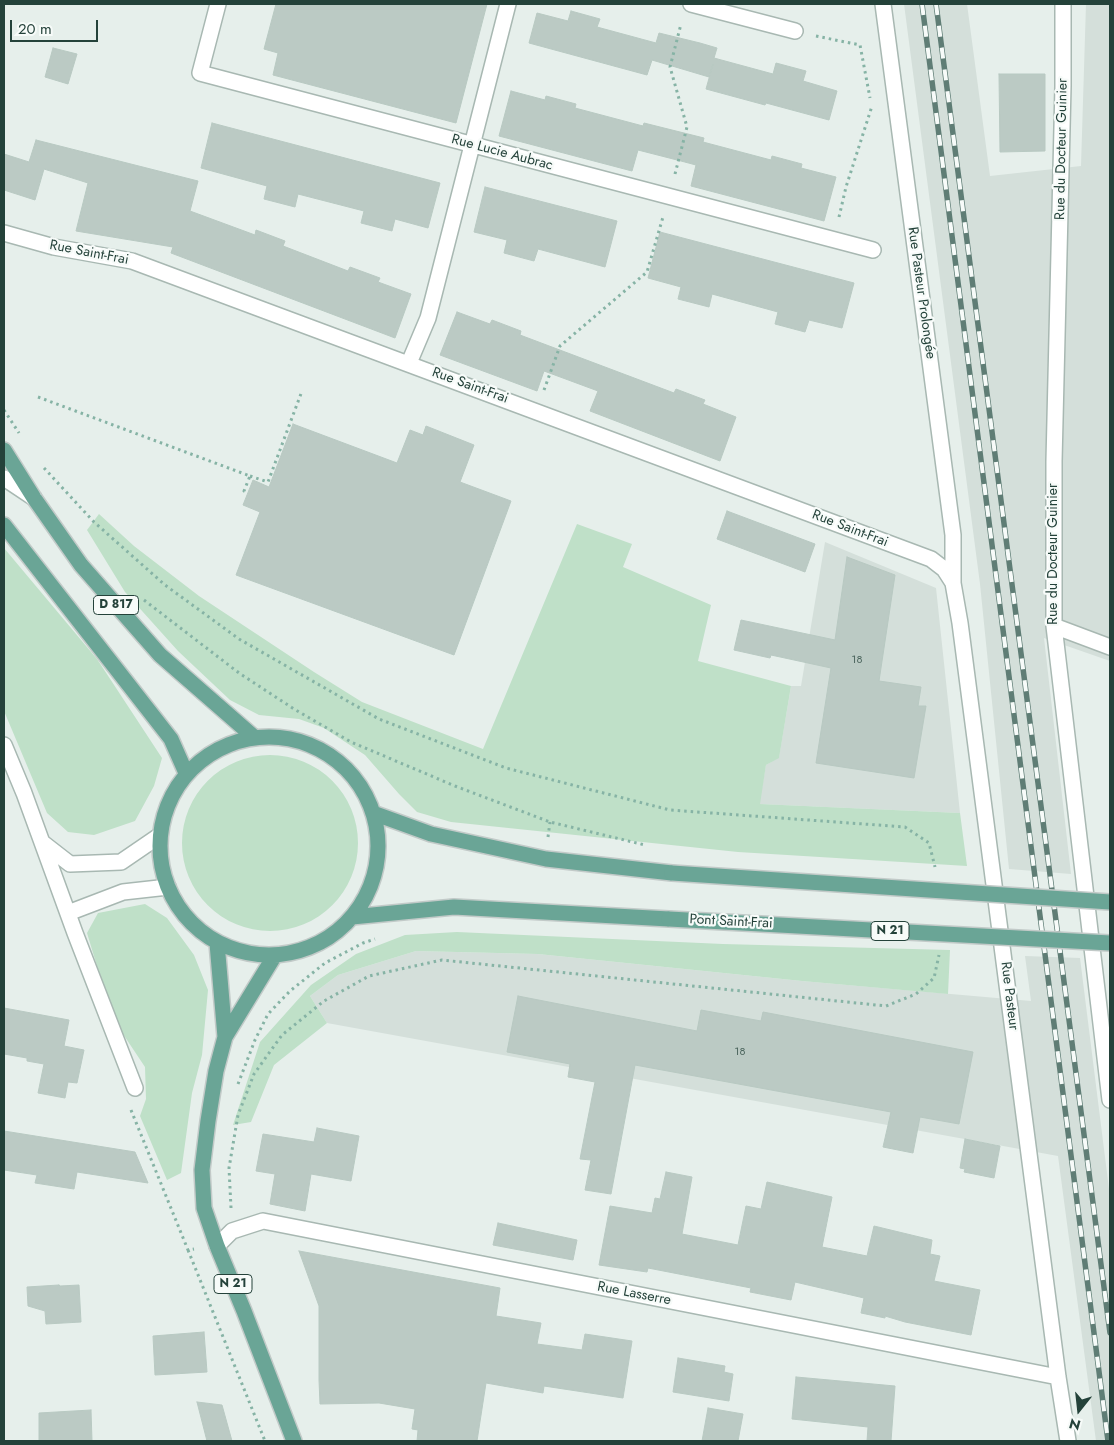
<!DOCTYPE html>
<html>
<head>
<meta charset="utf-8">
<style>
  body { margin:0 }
  #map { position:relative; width:1114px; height:1445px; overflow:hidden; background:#e6efeb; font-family:Jost,sans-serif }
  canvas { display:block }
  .frame { position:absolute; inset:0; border:5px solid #24423a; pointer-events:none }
  .north { position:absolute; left:1054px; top:1385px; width:50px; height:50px; -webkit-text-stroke:4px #f7fbf9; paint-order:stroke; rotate:196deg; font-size:14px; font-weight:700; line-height:20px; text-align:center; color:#24423a }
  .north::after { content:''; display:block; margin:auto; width:18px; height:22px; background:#24423a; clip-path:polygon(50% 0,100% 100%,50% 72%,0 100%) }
  .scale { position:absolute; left:10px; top:20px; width:88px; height:22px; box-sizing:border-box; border:2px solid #24423a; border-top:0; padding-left:6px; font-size:15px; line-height:18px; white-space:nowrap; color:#24423a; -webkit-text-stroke:4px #f7fbf9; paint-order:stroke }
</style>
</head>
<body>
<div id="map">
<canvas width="1114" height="1445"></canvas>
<div class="frame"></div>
<div class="north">N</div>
<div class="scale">20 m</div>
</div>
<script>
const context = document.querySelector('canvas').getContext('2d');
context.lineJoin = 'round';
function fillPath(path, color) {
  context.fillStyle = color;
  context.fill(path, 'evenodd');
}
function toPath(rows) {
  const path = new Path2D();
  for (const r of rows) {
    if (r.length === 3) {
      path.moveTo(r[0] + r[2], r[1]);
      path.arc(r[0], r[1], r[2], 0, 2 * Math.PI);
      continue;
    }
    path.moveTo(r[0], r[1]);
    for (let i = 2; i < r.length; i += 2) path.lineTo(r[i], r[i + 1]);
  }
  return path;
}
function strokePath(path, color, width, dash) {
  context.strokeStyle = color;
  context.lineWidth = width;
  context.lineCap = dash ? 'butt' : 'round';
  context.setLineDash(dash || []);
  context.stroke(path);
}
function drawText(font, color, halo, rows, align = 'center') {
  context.font = font + ' Jost,sans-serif';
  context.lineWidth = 4.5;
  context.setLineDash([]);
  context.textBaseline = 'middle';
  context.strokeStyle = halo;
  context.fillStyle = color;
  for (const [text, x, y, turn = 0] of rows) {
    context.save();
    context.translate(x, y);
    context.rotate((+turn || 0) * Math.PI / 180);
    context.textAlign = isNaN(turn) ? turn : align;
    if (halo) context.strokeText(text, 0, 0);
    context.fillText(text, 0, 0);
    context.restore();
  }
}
fillPath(toPath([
  [904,4,967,4,990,176,1081,166,1086,4,1110,4,1110,661,1044,638,1071,874,1009,869,980,584],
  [825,542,936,588,960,813,759,804,766,765,779,757,791,686,801,686],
  [416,951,538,954,802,981,1031,1001,1025,956,1080,958,1110,1197,1110,1441,1096,1441,1058,1156,327,1023,310,996,338,975]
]), '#d4dfda');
fillPath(toPath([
  [99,514,134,546,199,596,314,672,362,702,483,749,577,524,632,544,623,567,711,605,698,661,791,686,779,758,766,765,760,804,960,813,967,866,738,852,451,822,417,812,399,794,365,755,324,728,299,719,259,715,230,700,178,651,125,592,87,530],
  [4,548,97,659,162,758,154,786,135,821,94,835,68,832,47,813,4,711],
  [270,843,88],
  [145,904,167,918,194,955,208,990,202,1055,192,1093,181,1173,167,1180,140,1116,146,1099,145,1067,119,1028,97,966,87,933,98,913],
  [457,932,723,944,950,950,948,994,802,981,538,954,416,951,338,975,310,996,327,1023,274,1065,251,1122,233,1125,260,1042,311,985,356,954,405,935]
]), '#bfe0c8');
const building = toPath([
  [276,4,487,4,456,123,273,75,278,53,264,49,276,4],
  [571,11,600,19,597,27,656,43,659,33,700,43,717,48,714,58,773,74,776,63,806,71,803,81,837,91,829,120,766,103,765,105,706,89,713,64,709,77,652,60,647,75,529,43,537,13,568,21,571,11],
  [53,48,77,54,68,84,45,77,53,48],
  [999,74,1045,74,1045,151,1000,152,999,74],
  [511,91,545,100,546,96,576,104,575,108,643,126,644,123,704,138,703,142,771,160,772,156,802,164,801,168,836,177,824,221,691,186,696,165,681,161,638,150,632,171,499,136,511,91],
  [212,123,440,183,428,228,395,219,392,231,361,223,364,211,298,194,295,207,264,199,267,186,201,168,212,123],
  [36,140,198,181,190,211,255,235,256,230,285,241,283,246,348,271,350,267,380,278,378,282,411,294,395,338,171,253,173,247,76,231,88,183,44,169,35,200,4,190,4,154,29,162,36,140],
  [485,187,617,221,605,267,538,249,534,261,504,253,507,240,474,232,485,187],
  [660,232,854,283,842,328,809,320,805,332,775,324,778,312,712,294,709,307,678,299,681,287,648,278,660,232],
  [457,312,490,324,492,320,521,331,520,335,674,393,676,389,705,400,703,404,736,417,720,461,590,411,598,391,544,371,537,391,440,355,457,312],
  [293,424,397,463,410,430,423,435,426,426,474,445,460,482,511,501,454,655,236,575,260,512,243,505,253,480,269,487,293,424],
  [727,511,815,544,805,572,717,539,727,511],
  [847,557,895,575,879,681,921,687,918,706,926,706,914,778,816,763,831,668,771,655,770,658,734,650,741,620,835,640,847,557],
  [518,996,697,1031,701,1010,761,1021,763,1012,973,1052,959,1124,920,1117,913,1153,883,1147,891,1112,635,1065,611,1194,585,1190,591,1160,580,1159,595,1082,568,1077,570,1064,507,1052,518,996],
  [4,1008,69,1020,64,1046,84,1050,77,1083,68,1082,65,1098,38,1093,44,1064,27,1061,27,1058,4,1054,4,1008],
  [317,1128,359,1136,351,1181,311,1174,305,1211,270,1204,275,1174,256,1171,263,1134,314,1142,317,1128],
  [4,1131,135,1152,148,1183,77,1172,74,1189,35,1183,37,1175,4,1170,4,1131],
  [965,1139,1000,1146,994,1178,964,1172,965,1169,960,1168,965,1139],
  [666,1172,692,1177,682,1234,738,1245,746,1206,761,1209,767,1182,832,1197,822,1247,867,1256,874,1226,932,1240,930,1254,940,1256,934,1281,980,1290,971,1335,905,1322,885,1316,885,1318,861,1313,864,1298,795,1282,791,1300,750,1292,751,1288,648,1268,647,1272,599,1265,610,1206,652,1213,655,1198,660,1199,666,1172],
  [498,1223,577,1240,573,1260,493,1245,498,1223],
  [299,1251,500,1288,496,1316,541,1323,537,1344,582,1350,585,1334,632,1341,623,1398,544,1386,543,1393,486,1383,477,1441,417,1441,418,1430,412,1429,415,1409,379,1403,320,1404,319,1380,319,1306,299,1251],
  [59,1285,60,1286,79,1285,81,1322,46,1324,45,1311,28,1306,27,1287,59,1285],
  [204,1332,207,1372,155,1375,153,1336,204,1332],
  [678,1358,725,1366,724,1372,733,1374,729,1401,673,1392,678,1358],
  [796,1377,895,1386,891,1441,867,1441,868,1427,792,1419,796,1377],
  [197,1402,222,1405,232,1441,207,1441,197,1402],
  [708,1408,743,1414,738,1441,702,1441,708,1408],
  [91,1410,92,1441,39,1441,39,1413,91,1410]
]);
fillPath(building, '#bbcac4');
strokePath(building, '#b8c9c2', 1);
const minor = toPath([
  [218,4,200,73,873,250],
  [691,4,795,31],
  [883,4,953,535,953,583],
  [1063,4,1063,86,1054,461,1054,626,1110,1100],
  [4,233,54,247,132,261,931,559,944,569,953,583,960,623,1058,1377,1068,1441],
  [409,363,428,318,508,4],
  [4,478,34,498],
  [1054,626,1110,647],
  [4,745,24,793,75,933,135,1088],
  [43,843,70,864,121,862,159,836],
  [68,913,123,892,168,887],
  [217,1246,232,1231,263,1221,1058,1377]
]);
const major = toPath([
  [4,450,34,498,81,565,160,655,255,738],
  [4,525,171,739,186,773],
  [269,846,109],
  [373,813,431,834,546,859,672,873],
  [352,917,454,907,669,919],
  [217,943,225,1037,216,1071,208,1121,202,1170,204,1208,217,1246,244,1311,294,1441],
  [225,1037,275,955]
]);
strokePath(minor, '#a8b8b2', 18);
strokePath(major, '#c2cac8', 18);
strokePath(toPath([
  [816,36,860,45,870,98],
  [675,174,687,127,670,67,681,24],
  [839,217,846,187,872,106],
  [544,390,560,346,647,272,663,217],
  [38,397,250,476,244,491,248,492],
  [4,410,19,433],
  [44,468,94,522,165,585,239,639,379,719,506,768,670,810,905,827,929,843,935,867],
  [250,476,268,482,302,391],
  [144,600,239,673,294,709,351,742,455,786,550,822,645,845],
  [548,837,550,822],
  [238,1084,255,1040,268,1014,290,991,325,963,363,943,375,939],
  [131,1110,188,1250,194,1249],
  [231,1208,229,1168,238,1115,254,1074,282,1035,324,1001,369,976,442,960,886,1006,916,994,934,978,939,955],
  [188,1250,265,1441]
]), '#86b3a5', 3, [2.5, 4]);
strokePath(minor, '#fff', 15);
strokePath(major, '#6aa596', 15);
const rail = toPath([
  [922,4,1108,1441],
  [936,4,1110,1333]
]);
strokePath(rail, '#5f7d75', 5.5);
strokePath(rail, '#f7fbf9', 4, [11]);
const majorBridge = toPath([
  [672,873,1110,902],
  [669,919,1110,943]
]);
strokePath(majorBridge, '#c2cac8', 18, []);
strokePath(majorBridge, '#6aa596', 15);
drawText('11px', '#4a645c', null, [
  ["18",857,660],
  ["18",740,1052]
]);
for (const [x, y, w] of [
  [116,605,45],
  [890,931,38],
  [233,1284,38]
]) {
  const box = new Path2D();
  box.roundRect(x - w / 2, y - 9.5, w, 19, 4);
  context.fillStyle = '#f7fbf9';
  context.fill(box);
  strokePath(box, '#24423a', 1);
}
drawText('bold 12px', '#24423a', null, [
  ["D 817",116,605],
  ["N 21",890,931],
  ["N 21",233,1284]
]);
drawText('14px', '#24423a', '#f7fbf9', [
  ["Rue du Docteur Guinier",1062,149,-89],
  ["Rue Lucie Aubrac",502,153,15],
  ["Rue Saint-Frai",89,253,11],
  ["Rue Pasteur Prolongée",921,293,82],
  ["Rue Saint-Frai",470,386,20],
  ["Rue Saint-Frai",850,529,21],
  ["Rue du Docteur Guinier",1054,554,-90],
  ["Pont Saint-Frai",731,922,3],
  ["Rue Pasteur",1009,996,83],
  ["Rue Lasserre",634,1294,11]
]);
</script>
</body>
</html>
